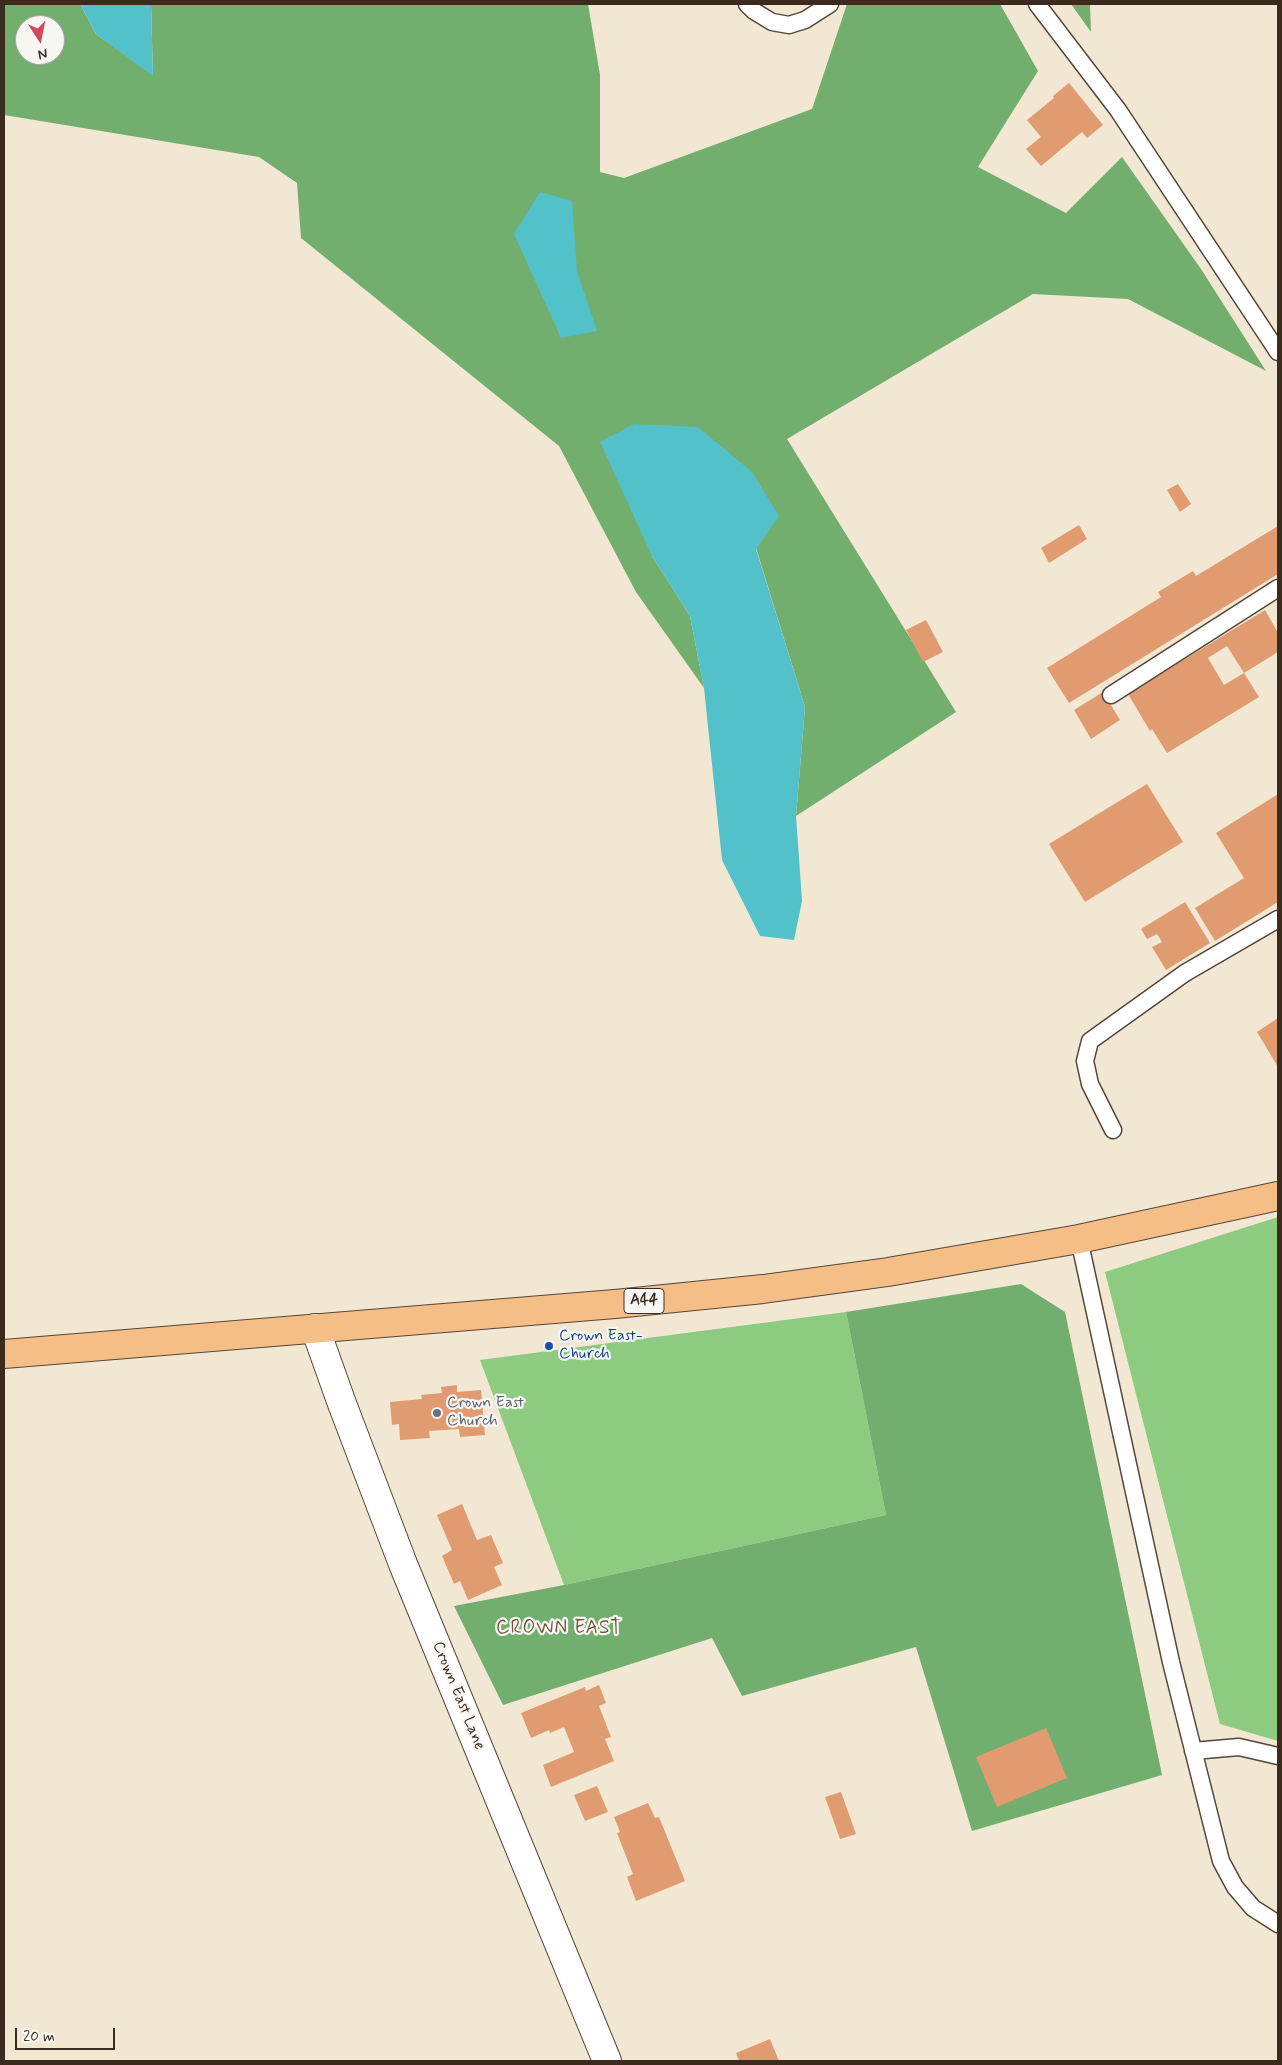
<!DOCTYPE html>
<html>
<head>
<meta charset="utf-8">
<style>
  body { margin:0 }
  #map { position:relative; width:1282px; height:2065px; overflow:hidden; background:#f1e7d2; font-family:Mynerve,sans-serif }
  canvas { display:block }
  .frame { position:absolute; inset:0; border:5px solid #3b2a1e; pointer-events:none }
  .north { position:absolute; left:15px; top:15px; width:50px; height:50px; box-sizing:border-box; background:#f6f6f2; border:1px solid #aba49d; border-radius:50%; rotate:169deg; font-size:14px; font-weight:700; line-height:20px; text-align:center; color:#3b2a1e }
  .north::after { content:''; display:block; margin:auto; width:18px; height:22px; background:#d1495b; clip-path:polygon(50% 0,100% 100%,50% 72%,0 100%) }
  .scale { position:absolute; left:15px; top:2028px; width:100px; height:22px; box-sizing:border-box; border:2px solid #3b2a1e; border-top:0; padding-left:6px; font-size:15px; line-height:18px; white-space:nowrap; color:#3b2a1e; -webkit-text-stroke:4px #f6f6f2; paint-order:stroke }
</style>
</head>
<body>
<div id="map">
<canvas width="1282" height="2065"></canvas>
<div class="frame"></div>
<div class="north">N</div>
<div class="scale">20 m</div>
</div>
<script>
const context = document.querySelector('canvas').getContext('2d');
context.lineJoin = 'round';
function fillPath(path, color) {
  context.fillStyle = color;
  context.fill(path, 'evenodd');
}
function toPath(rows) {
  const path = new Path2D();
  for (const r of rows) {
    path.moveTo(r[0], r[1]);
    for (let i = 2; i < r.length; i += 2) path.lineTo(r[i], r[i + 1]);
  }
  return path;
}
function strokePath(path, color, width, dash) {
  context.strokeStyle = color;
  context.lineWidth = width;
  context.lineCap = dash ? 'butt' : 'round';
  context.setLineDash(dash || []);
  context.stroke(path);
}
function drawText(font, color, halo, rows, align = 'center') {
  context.font = font + ' Mynerve,sans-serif';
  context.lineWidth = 4.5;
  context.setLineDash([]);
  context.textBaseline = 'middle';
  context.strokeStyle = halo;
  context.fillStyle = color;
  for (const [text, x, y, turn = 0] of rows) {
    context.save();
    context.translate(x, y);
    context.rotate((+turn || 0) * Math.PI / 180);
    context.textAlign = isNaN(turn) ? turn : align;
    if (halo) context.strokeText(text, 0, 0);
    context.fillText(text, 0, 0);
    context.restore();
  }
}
fillPath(toPath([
  [1278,1217,1278,1741,1220,1724,1105,1272],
  [846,1312,886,1515,564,1585,480,1360]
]), '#8dcb81');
fillPath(toPath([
  [4,4,80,4,96,34,153,75,151,4,588,4,600,75,600,172,624,178,812,109,847,4,1000,4,1038,71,978,167,1066,213,1122,157,1201,269,1266,371,1128,299,1033,294,787,439,956,712,796,816,805,707,756,548,652,556,690,616,704,688,636,592,559,446,301,238,297,183,259,157,4,115],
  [25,25,55,25,55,55,25,55],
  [1071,4,1090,4,1091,32],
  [1021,1284,1065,1312,1162,1775,972,1831,916,1647,742,1696,712,1638,503,1705,454,1606,564,1585,886,1515,846,1312]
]), '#72af6f');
fillPath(toPath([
  [80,4,151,4,153,76,96,34],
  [540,192,572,201,577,271,597,331,561,338,514,234],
  [634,424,698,427,752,472,779,516,756,549,805,707,796,816,802,901,794,940,760,936,722,860,704,688,690,616,652,556,600,442]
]), '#53c1ca');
fillPath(toPath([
  [1069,83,1103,125,1087,138,1082,132,1041,166,1026,149,1041,137,1027,120,1054,98,1053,96],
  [1178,484,1191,504,1180,512,1167,490],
  [1079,525,1087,539,1049,563,1041,548],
  [1278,526,1278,574,1069,703,1047,668,1161,597,1158,592,1193,571,1196,576],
  [1265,610,1278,633,1278,652,1244,673,1259,697,1167,753,1152,729,1150,731,1128,694],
  [1227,646,1244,673,1224,685,1208,658],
  [926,620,943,652,923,662,906,630],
  [1103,692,1120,720,1091,739,1074,710],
  [1147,784,1183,842,1085,902,1049,844],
  [1278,794,1278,902,1215,941,1195,908,1244,878,1216,833],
  [1185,902,1210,943,1166,970,1152,947,1162,942,1157,934,1147,939,1141,929],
  [1278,1018,1278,1067,1257,1032],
  [457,1385,457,1392,481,1390,485,1435,460,1437,459,1429,429,1431,430,1438,400,1440,399,1424,392,1425,390,1402,422,1399,421,1395,442,1393,441,1387],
  [462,1504,477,1540,491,1535,503,1563,494,1567,502,1585,468,1600,460,1581,454,1584,442,1556,452,1550,437,1515],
  [599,1685,606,1703,599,1706,611,1737,605,1739,614,1761,551,1787,543,1765,574,1752,564,1727,550,1733,549,1730,531,1738,521,1713,585,1687,586,1691],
  [1046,1728,1067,1778,997,1807,976,1757],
  [597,1786,608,1812,585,1821,574,1795],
  [841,1792,856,1834,840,1839,825,1797],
  [648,1803,655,1818,659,1817,685,1881,636,1901,627,1877,633,1874,617,1833,620,1832,614,1817],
  [770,2039,779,2061,739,2061,736,2053]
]), '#e19b70');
const service = toPath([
  [747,4,754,11,772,22,789,25,805,20,830,4],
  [1037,4,1118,110,1278,352],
  [1111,695,1278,588],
  [1113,1130,1090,1084,1085,1061,1090,1041,1185,973,1278,919],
  [1079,1239,1171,1662,1221,1861,1235,1887,1253,1908,1278,1924],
  [1193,1751,1239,1747,1278,1756]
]);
const tertiary = toPath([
  [315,1328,341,1401,403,1564,607,2061]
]);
const trunk = toPath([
  [4,1354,615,1304,763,1289,888,1272,1079,1239,1278,1196]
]);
strokePath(service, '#564639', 19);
strokePath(tertiary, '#564639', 30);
strokePath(trunk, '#564639', 30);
strokePath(service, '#fff', 16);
strokePath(tertiary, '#fff', 28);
strokePath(trunk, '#f5be86', 28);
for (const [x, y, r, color] of [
  [549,1346,5,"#1a4fb4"],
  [437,1413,5,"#6b7280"]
]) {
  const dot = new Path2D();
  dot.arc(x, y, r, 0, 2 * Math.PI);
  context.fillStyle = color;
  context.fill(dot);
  strokePath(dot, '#f6f6f2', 2);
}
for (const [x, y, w] of [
  [644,1301,40]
]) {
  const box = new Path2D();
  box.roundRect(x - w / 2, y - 12.5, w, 25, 4);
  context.fillStyle = '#f6f6f2';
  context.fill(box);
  strokePath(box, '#3b2a1e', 1);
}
drawText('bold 15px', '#3b2a1e', null, [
  ["A44",644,1301]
]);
drawText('16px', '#164399', '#f6f6f2', [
  ["Crown East-",559,1337],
  ["Church",559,1355]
], 'left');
drawText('16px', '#5b616d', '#f6f6f2', [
  ["Crown East",447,1404],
  ["Church",447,1422]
], 'left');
drawText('16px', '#3b2a1e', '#f6f6f2', [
  ["Crown East Lane",458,1696,68]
]);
context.letterSpacing = '1px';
drawText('19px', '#75523b', '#f6f6f2', [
  ["CROWN EAST",559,1629]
]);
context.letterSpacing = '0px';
</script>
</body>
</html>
